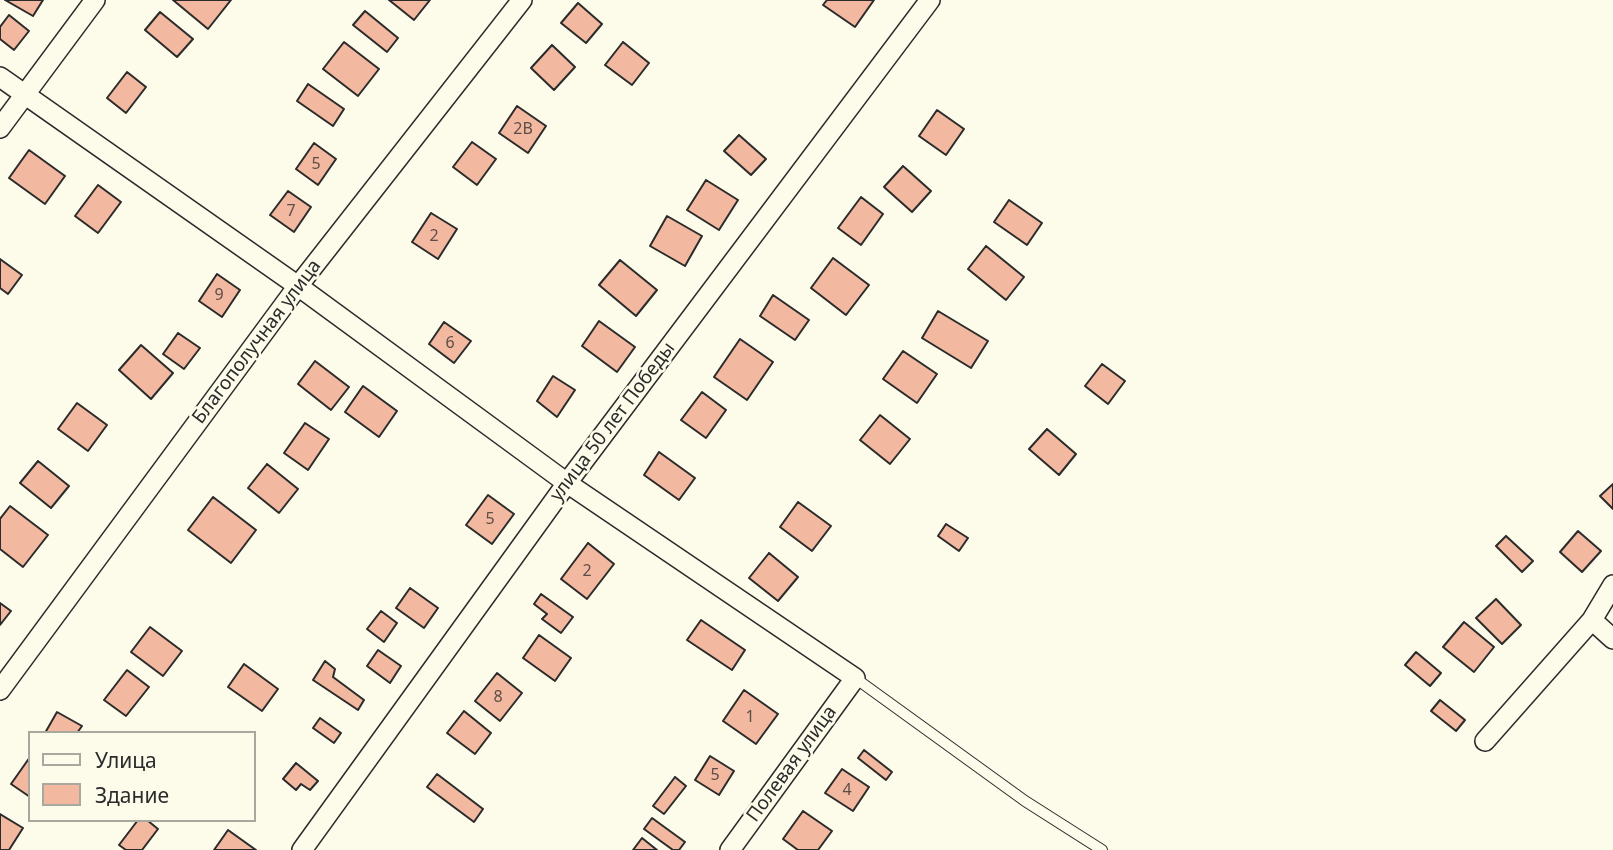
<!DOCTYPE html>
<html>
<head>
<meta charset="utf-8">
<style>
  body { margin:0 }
  #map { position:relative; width:1613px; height:850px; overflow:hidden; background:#fdfbea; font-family:"Noto Sans",sans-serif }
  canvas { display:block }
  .legend { position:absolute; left:28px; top:731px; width:228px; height:91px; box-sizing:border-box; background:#fdfbea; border:2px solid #a9a89e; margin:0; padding:9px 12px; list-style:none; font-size:21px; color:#2b2b2b }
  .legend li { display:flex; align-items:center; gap:14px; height:35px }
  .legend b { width:35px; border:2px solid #a9a89e }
</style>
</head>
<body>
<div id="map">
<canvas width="1613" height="850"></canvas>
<ul class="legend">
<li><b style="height:9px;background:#fdfbea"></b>Улица</li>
<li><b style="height:19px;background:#f2b8a0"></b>Здание</li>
</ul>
</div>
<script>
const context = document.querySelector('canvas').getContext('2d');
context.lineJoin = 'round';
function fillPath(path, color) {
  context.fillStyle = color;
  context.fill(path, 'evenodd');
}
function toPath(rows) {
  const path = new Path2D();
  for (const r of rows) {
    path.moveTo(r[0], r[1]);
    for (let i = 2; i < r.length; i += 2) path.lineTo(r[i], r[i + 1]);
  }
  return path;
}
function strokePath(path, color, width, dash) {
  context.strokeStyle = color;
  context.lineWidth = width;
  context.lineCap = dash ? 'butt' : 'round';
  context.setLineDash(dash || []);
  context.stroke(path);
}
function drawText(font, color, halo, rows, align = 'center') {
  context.font = font + ' "Noto Sans",sans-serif';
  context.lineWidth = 5;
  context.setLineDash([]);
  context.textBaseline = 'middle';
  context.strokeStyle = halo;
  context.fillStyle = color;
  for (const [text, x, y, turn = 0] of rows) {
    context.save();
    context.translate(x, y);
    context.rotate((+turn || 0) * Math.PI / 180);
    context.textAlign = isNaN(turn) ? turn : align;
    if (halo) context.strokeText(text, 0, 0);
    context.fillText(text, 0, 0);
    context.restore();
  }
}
const building = toPath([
  [5,0,43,0,33,16,5,0],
  [173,0,231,0,208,29,173,0],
  [389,0,430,0,414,20,389,0],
  [827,0,874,0,855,27,823,5,827,0],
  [578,3,602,24,586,43,561,23,578,3],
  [365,11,398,38,387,52,353,25,365,11],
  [160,12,193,39,177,57,145,30,160,12],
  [9,15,29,31,14,50,0,39,0,27,9,15],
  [344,42,379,69,358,96,323,69,344,42],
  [623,42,649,63,632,85,605,65,623,42],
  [552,45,575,67,554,90,531,68,552,45],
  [127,72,146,87,126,113,107,98,127,72],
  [308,84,344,109,333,126,297,101,308,84],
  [517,106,546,126,528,153,499,133,517,106],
  [937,110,964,129,946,155,919,136,937,110],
  [739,135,766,159,751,175,724,151,739,135],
  [472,142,496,159,477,185,453,167,472,142],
  [314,143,336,159,318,185,296,169,314,143],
  [29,150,65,176,45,204,9,178,29,150],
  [903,166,931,191,912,212,884,187,903,166],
  [706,180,738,200,719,230,687,210,706,180],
  [98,185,121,202,98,233,75,216,98,185],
  [288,191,311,207,294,232,270,215,288,191],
  [861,197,883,214,861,245,838,228,861,197],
  [1009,200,1042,223,1027,245,994,222,1009,200],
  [431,213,457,229,438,259,412,242,431,213],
  [667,216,702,236,685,266,650,246,667,216],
  [986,246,1024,277,1006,300,968,269,986,246],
  [833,258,869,285,846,315,811,288,833,258],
  [0,259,22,275,8,294,0,288,0,259],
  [620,260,657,290,636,316,599,285,620,260],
  [217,274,240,290,222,317,199,301,217,274],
  [773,295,809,320,795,340,760,316,773,295],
  [938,311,988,341,971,368,922,338,938,311],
  [599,321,635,347,617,372,582,346,599,321],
  [444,322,471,341,454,363,429,344,444,322],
  [178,333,200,348,184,369,163,354,178,333],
  [740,339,773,362,747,400,714,377,740,339],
  [141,345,173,373,151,399,119,370,141,345],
  [903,351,937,374,917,403,883,379,903,351],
  [315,361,349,387,331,410,298,384,315,361],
  [1102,364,1125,381,1108,404,1085,386,1102,364],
  [553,376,575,390,557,417,537,401,553,376],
  [363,386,397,411,379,437,345,412,363,386],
  [702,392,726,410,706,438,681,420,702,392],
  [77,403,107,425,88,451,58,429,77,403],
  [880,415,910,439,890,464,860,440,880,415],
  [305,423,329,439,308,470,284,453,305,423],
  [1047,429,1076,454,1059,475,1029,449,1047,429],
  [659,452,695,478,679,500,644,475,659,452],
  [38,461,69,486,51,508,20,483,38,461],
  [267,464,298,489,279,513,248,488,267,464],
  [1613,484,1613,509,1600,496,1613,484],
  [488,495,514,514,492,544,466,525,488,495],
  [213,497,256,530,231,563,188,530,213,497],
  [798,502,831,526,812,551,780,527,798,502],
  [10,506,48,535,23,567,0,549,0,519,10,506],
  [946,524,968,538,959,551,938,536,946,524],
  [1578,531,1601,551,1582,572,1560,552,1578,531],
  [1506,536,1533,561,1522,572,1496,546,1506,536],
  [588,543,614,564,587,599,561,579,588,543],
  [769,553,798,577,778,601,749,578,769,553],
  [410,588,438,608,424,628,396,608,410,588],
  [541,594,573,617,561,633,542,619,547,614,534,604,541,594],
  [1496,599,1521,625,1502,644,1476,618,1496,599],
  [0,603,11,611,0,625,0,603],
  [381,611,397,623,384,642,367,629,381,611],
  [701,620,745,650,732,670,687,640,701,620],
  [1464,622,1494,647,1474,672,1443,647,1464,622],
  [150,627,182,651,163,676,131,652,150,627],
  [539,635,571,658,555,681,523,658,539,635],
  [378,650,401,666,390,683,367,666,378,650],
  [1416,652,1441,673,1430,686,1405,665,1416,652],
  [325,661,335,669,333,677,364,700,358,710,313,680,325,661],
  [244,664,278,689,262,711,228,687,244,664],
  [127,670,149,687,126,716,104,700,127,670],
  [497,673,522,693,500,721,475,701,497,673],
  [744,690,778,714,756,744,723,721,744,690],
  [1440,700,1465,720,1456,731,1431,711,1440,700],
  [464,711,491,733,475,754,447,733,464,711],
  [57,712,82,726,77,733,45,733,57,712],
  [320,718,341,733,334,743,313,728,320,718],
  [864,750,892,772,886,780,858,758,864,750],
  [710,756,734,771,719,795,695,780,710,756],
  [30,757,30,797,11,784,30,757],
  [296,763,318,781,310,790,301,784,296,790,283,779,296,763],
  [842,769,869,787,853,811,825,793,842,769],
  [437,774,483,809,474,822,427,787,437,774],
  [675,777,686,786,664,814,653,806,675,777],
  [803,811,832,831,818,850,798,850,783,839,803,811],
  [0,814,23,828,9,850,0,850,0,814],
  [652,818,685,842,679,850,673,850,644,829,652,818],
  [138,820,147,820,158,829,142,850,126,850,119,845,138,820],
  [228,830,256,850,214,850,228,830],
  [642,838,657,850,633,850,642,838]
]);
fillPath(building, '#f2b8a0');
strokePath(building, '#2b2b2b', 2);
const lane = toPath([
  [855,678,1025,801,1102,850]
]);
const street = toPath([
  [0,77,298,286,567,483,855,678,730,850],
  [0,128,95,0],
  [1592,620,1613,639],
  [0,690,298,286,522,0],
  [1485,741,1592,620,1613,585],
  [302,850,567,483,930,0]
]);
strokePath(lane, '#2b2b2b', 12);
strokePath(street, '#2b2b2b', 22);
strokePath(lane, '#fdfbea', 10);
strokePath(street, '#fdfbea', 19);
drawText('16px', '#5d4e48', null, [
  ["2В",523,129],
  ["5",316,164],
  ["7",291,211],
  ["2",434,236],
  ["9",219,295],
  ["6",450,343],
  ["5",490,519],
  ["2",587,571],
  ["8",498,697],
  ["1",750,717],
  ["5",715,775],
  ["4",847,790]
]);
drawText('19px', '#2b2b2b', '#fdfbea', [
  ["Благополучная улица",257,342,-53],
  ["улица 50 лет Победы",613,422,-53],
  ["Полевая улица",792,764,-54]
]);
</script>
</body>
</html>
